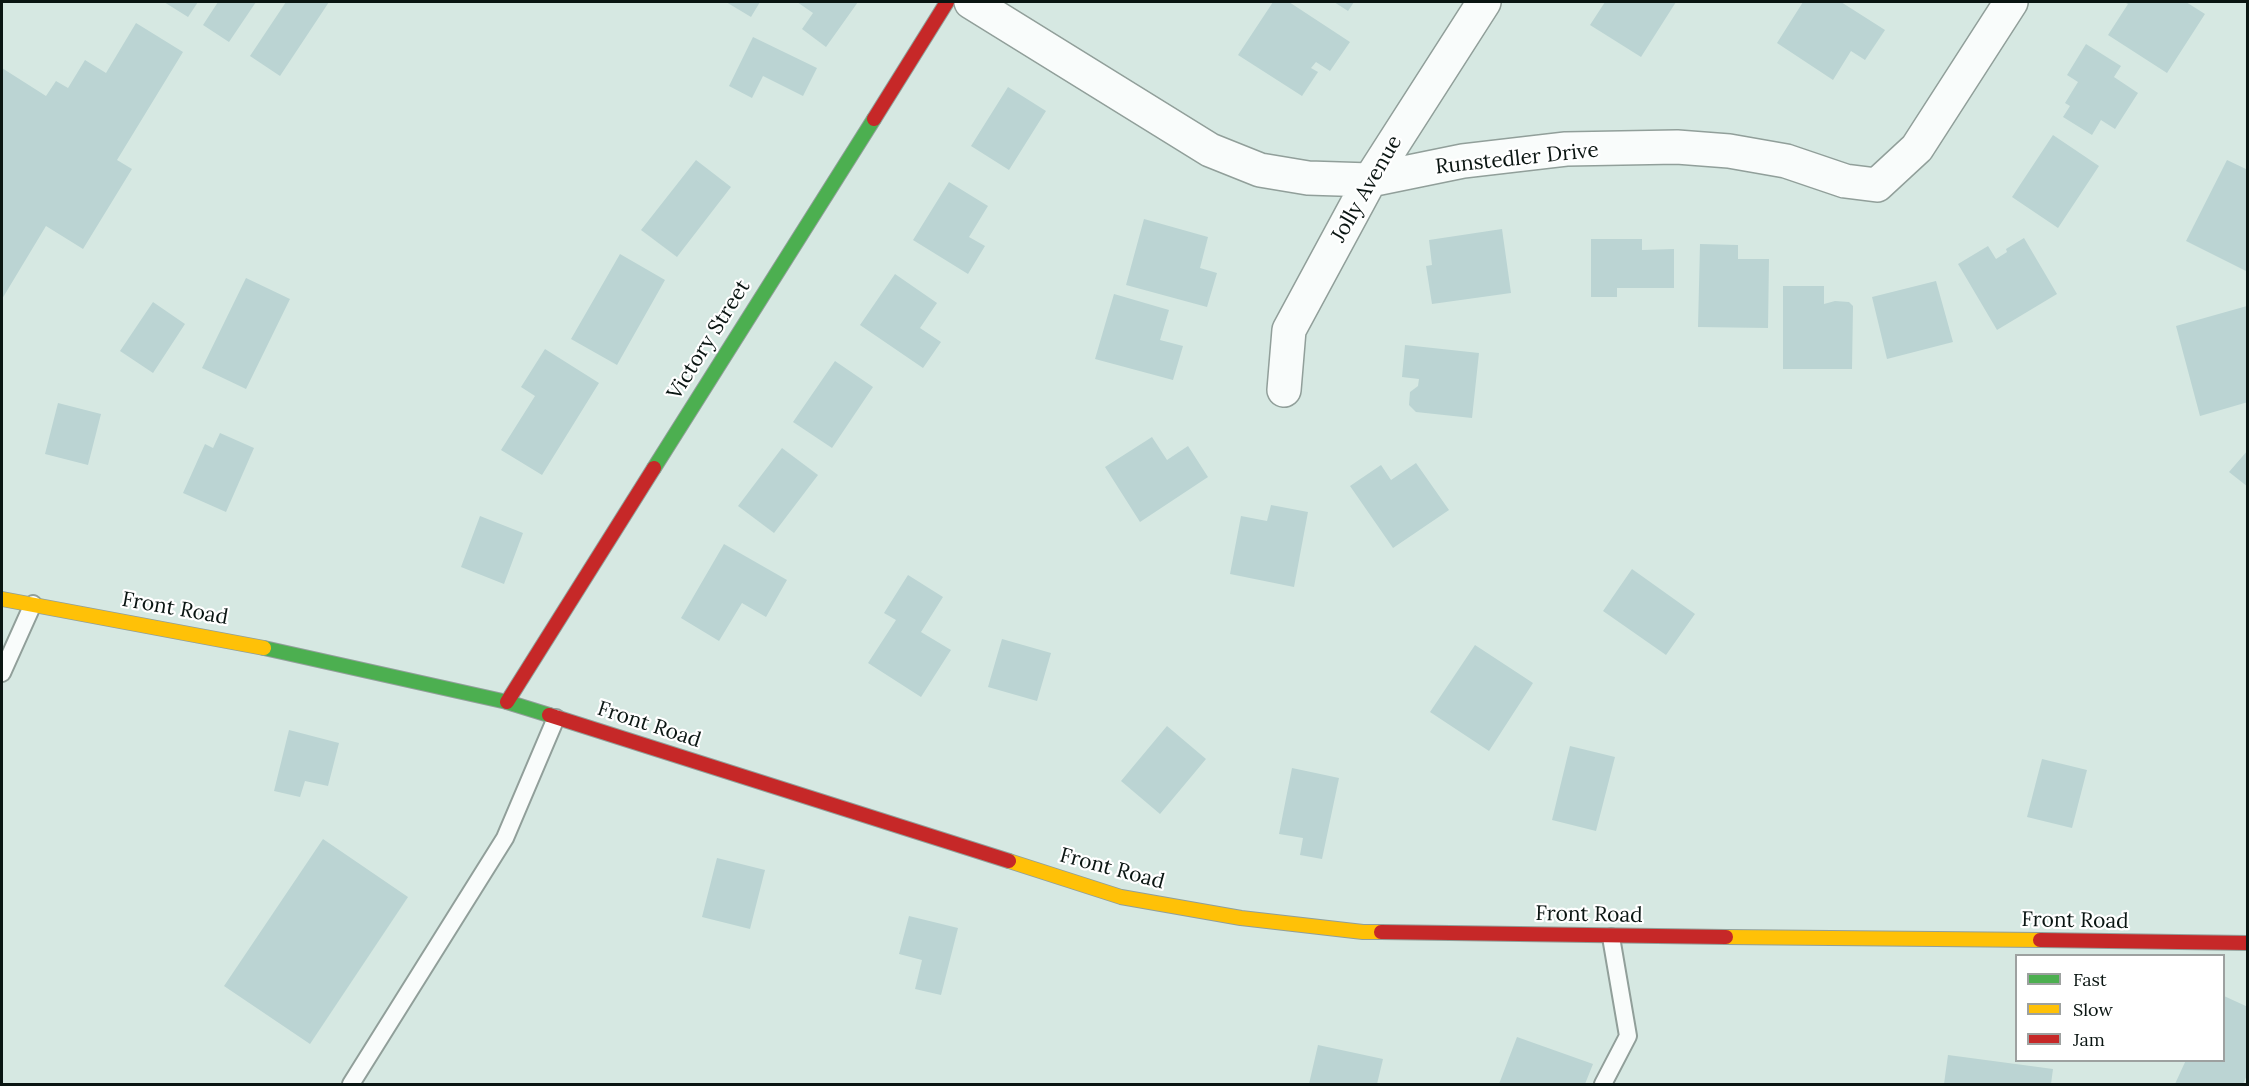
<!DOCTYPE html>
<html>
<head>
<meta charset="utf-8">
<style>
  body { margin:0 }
  #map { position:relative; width:2249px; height:1086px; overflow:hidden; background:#d6e8e2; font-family:Lora,serif }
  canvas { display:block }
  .frame { position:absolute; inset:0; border:3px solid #0a1512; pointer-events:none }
  .legend { position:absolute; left:2015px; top:954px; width:210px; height:108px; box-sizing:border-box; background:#fff; border:2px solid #9da1a0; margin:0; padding:8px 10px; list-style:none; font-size:18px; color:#0a1512 }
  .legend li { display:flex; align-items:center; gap:12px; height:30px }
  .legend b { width:30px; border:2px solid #9da1a0 }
</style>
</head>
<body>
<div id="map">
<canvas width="2249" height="1086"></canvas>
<div class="frame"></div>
<ul class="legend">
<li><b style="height:8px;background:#4caf50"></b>Fast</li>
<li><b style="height:8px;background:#ffc107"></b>Slow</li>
<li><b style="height:8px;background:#c62828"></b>Jam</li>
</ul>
</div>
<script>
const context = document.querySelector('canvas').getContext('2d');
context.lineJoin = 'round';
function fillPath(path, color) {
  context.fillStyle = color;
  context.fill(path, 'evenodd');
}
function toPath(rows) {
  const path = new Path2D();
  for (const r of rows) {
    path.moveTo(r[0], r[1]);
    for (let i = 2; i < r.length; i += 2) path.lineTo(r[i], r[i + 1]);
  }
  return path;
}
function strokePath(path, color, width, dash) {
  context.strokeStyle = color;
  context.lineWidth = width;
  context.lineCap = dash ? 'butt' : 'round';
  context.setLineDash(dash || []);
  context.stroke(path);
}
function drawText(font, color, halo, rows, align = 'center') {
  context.font = font + ' Lora,serif';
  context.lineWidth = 4.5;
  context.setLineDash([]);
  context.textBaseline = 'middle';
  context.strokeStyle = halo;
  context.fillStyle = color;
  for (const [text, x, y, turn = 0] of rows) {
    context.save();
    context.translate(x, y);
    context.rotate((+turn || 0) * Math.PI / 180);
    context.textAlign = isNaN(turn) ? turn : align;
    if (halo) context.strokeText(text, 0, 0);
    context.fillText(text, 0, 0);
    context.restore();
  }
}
fillPath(toPath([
  [164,2,198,2,188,17],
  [218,2,256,2,229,42,203,25],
  [286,2,329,2,280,76,250,56],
  [726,2,760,2,751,17],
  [797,2,858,2,826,47,802,29,813,13],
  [1273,2,1289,2,1350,42,1330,71,1316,62,1311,68,1318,72,1302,96,1238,55],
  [1334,2,1354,2,1348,11],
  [1605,2,1676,2,1641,57,1590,25],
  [1803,2,1841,2,1885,30,1865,60,1851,51,1833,80,1777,43],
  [2124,2,2186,2,2205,14,2167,73,2108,35,2128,4],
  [136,23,183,52,117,160,132,169,83,249,46,226,2,299,2,68,46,96,56,81,68,88,85,60,106,73],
  [753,37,817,68,803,96,763,76,752,98,729,86],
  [2086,44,2121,66,2114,77,2138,93,2115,129,2101,120,2092,135,2063,117,2070,106,2065,103,2078,82,2067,75],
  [1008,87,1046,111,1009,170,971,146],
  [2053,135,2099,166,2058,228,2012,197],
  [696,160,731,187,677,257,641,230],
  [2227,160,2248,170,2248,272,2186,241],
  [949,182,988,206,969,237,985,246,968,274,913,240],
  [1144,219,1208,237,1200,268,1217,273,1207,307,1126,285],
  [1502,229,1511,293,1432,304,1426,266,1432,265,1429,240],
  [2024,238,2057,294,1997,330,1958,264,1988,246,1996,259,2007,252,2006,249],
  [1591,239,1642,239,1642,250,1674,249,1674,288,1617,288,1617,297,1591,297],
  [1700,244,1738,245,1738,259,1769,259,1768,328,1698,327],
  [620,254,665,280,617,365,571,339],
  [895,274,937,303,920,328,941,342,923,368,860,325],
  [246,278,290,299,246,389,202,368],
  [1936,281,1953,342,1887,359,1872,297],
  [1783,286,1824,286,1824,304,1835,301,1849,302,1853,306,1852,369,1783,369],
  [1114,294,1169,310,1160,340,1183,346,1173,380,1095,359],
  [153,302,185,324,153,373,120,351],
  [2247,306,2248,402,2200,416,2176,326],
  [1405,345,1479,353,1472,418,1416,412,1409,405,1410,392,1418,386,1419,379,1402,377],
  [545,349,599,383,542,475,501,450,535,396,521,387],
  [835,361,873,387,832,448,793,422],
  [58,403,101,414,88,465,45,454],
  [220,433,254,448,226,512,183,493,205,444,213,448],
  [1152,437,1167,460,1188,446,1208,477,1140,522,1105,467],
  [782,448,818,475,774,533,738,506],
  [2248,450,2248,487,2229,472],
  [1416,463,1449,510,1393,548,1350,486,1381,465,1391,480],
  [1271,505,1308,512,1294,587,1230,574,1241,516,1267,521],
  [480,516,523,533,504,584,461,567],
  [724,544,787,580,766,617,742,603,719,641,681,618],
  [1632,569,1695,614,1666,655,1603,611],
  [908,575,943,597,921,632,951,650,921,697,868,663,896,620,884,613],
  [1002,639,1051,653,1037,701,988,687],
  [1475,645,1533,683,1489,751,1430,712],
  [1167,726,1206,759,1160,814,1121,781],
  [289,730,339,743,328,786,305,781,300,797,274,791],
  [1570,746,1615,757,1596,831,1552,820],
  [2042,759,2087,770,2072,828,2027,817],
  [1292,768,1339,778,1322,859,1300,855,1303,838,1279,834],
  [323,839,408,897,310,1044,224,986],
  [717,858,765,870,750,929,702,917],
  [909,916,958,928,941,995,915,989,922,960,899,954],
  [2224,996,2248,1007,2248,1073,2243,1084,2175,1084,2186,1060,2224,1060],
  [1517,1037,1593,1064,1585,1084,1499,1084],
  [1318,1045,1383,1059,1377,1084,1309,1084],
  [1948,1055,2053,1069,2051,1084,1944,1084]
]), '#bbd4d3');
const lane = toPath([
  [2,673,33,604],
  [351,1084,505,838,556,718],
  [1603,1084,1628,1036,1611,937]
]);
const street = toPath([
  [971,2,1210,150,1260,170,1308,178,1370,180,1463,161,1566,149,1677,147,1729,151,1786,161,1845,181,1877,185,1917,148,2011,2],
  [1284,390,1289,330,1370,180,1484,2]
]);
const fast = toPath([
  [654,468,874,119],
  [264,648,507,702,549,715]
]);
const slow = toPath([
  [2,599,264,648],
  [1009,861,1121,897,1241,918,1363,932,1381,932],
  [1726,937,2040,940]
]);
const jam = toPath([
  [874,119,947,2],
  [507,702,654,468],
  [549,715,1009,861],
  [1381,932,1726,937],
  [2040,940,2248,943]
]);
strokePath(lane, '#919f9a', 20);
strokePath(street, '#919f9a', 36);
strokePath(fast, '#919f9a', 16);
strokePath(slow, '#919f9a', 16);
strokePath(jam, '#919f9a', 16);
strokePath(lane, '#f9fcfb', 16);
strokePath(street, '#f9fcfb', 33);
strokePath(fast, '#4caf50', 14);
strokePath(slow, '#ffc107', 14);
strokePath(jam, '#c62828', 14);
drawText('21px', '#0a1512', '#fff', [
  ["Runstedler Drive",1517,159,-6],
  ["Jolly Avenue",1367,189,-60],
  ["Victory Street",709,340,-58],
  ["Front Road",175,609,10],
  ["Front Road",649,725,18],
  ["Front Road",1112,869,15],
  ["Front Road",1589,915,1],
  ["Front Road",2075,921,1]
]);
</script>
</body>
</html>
